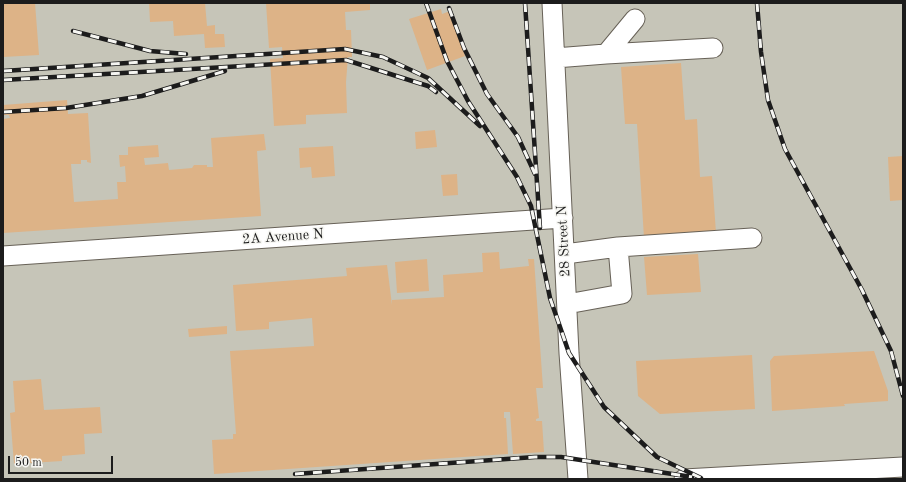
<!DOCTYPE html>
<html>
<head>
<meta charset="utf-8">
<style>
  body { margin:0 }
  #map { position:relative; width:906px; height:482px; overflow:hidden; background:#f1e0c4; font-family:"Old Standard TT",serif }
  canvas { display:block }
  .frame { position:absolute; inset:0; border:4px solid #1c1c1c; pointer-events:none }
  .scale { position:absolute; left:8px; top:456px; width:105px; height:18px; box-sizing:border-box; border:2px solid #1c1c1c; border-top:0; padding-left:5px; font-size:12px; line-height:14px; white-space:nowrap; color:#1c1c1c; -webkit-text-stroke:3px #f6f6f2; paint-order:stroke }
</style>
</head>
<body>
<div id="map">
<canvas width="906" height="482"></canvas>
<div class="frame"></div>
<div class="scale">50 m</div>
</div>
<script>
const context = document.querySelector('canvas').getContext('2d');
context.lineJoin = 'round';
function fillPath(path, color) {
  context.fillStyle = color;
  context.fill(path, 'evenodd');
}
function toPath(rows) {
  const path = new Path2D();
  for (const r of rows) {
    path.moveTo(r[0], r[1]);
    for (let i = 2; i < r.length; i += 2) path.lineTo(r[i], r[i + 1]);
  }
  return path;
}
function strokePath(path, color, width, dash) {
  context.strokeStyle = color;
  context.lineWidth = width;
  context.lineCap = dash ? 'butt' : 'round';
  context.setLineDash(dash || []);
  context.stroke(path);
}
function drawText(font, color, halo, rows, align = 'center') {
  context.font = font + ' "Old Standard TT",serif';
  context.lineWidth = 3;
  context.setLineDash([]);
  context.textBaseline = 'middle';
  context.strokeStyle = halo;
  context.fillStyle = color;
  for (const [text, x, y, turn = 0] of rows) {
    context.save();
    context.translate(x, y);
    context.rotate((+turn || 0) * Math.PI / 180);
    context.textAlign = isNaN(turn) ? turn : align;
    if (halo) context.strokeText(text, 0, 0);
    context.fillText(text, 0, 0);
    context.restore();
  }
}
fillPath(toPath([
  [3,3,903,3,903,479,3,479]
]), '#c6c5b8');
fillPath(toPath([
  [3,3,35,3,39,55,3,57],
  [149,3,205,3,207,26,215,25,215,34,224,34,225,47,205,48,204,34,174,36,173,21,150,22],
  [266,3,370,3,370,10,345,12,346,30,351,30,352,57,348,57,346,82,347,113,306,115,306,124,274,126,270,59,283,58,282,47,269,48],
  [441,9,442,14,450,11,465,56,427,70,409,19],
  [681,63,685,120,697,119,700,177,712,176,716,233,644,238,637,124,625,124,621,67],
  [67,100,68,114,88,113,91,163,87,162,87,160,81,160,81,164,71,164,74,202,118,199,117,182,126,182,125,166,120,167,119,155,128,155,128,147,158,145,159,157,144,158,145,165,168,163,169,170,192,168,194,165,207,165,207,167,213,167,211,138,264,134,266,150,257,151,261,216,3,233,3,119,10,118,9,115,3,115,3,105],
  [435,130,437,147,416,149,415,132],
  [333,146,335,176,312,178,311,167,300,168,299,148],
  [903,156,903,200,890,201,888,157],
  [457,174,458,195,443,196,441,175],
  [499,252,500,269,529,266,528,259,534,259,543,388,536,388,539,418,536,419,536,421,542,421,544,452,513,454,510,412,504,412,504,418,506,418,508,454,214,474,212,440,233,439,233,434,236,434,230,351,314,346,312,318,269,322,269,329,236,331,233,285,347,276,346,268,387,265,392,305,392,300,444,297,443,275,483,272,482,253],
  [698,254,701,292,647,295,644,257],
  [427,259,429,291,397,293,395,262],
  [227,326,227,334,189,337,188,329],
  [874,351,888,391,888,401,844,404,845,406,772,411,770,361,774,356],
  [752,355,755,409,660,414,638,396,636,361],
  [41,379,44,410,100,407,102,433,84,434,85,454,62,456,62,461,14,464,10,413,15,412,13,381]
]), '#ddb387');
const minor = toPath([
  [552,3,569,353,578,479],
  [606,54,713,48],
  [555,58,606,54,635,19],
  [565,254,618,247,752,238],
  [3,256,563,218],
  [567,304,622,294,618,247],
  [684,479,903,467]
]);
strokePath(minor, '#676157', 21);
strokePath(minor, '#fff', 19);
const rail = toPath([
  [426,3,447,61,468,101,517,177,531,206,550,298,569,353,604,407,657,457,701,478],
  [525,3,540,228],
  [757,3,761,52,768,100,785,149,862,290,891,351,903,396],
  [449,8,464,48,487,94,518,137,535,174],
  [73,31,150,51,186,54],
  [3,71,345,49,383,57,428,78,480,126],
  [3,80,346,60,428,86,436,92],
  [3,112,66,108,142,96,225,71],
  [295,474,535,457,561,457,692,477]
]);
strokePath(rail, '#1c1c1c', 4.5);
strokePath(rail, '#f6f6f2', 3, [9]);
drawText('14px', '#1c1c1c', '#f6f6f2', [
  ["2A Avenue N",283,237,-4],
  ["28 Street N",564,241,-93]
]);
</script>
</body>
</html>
